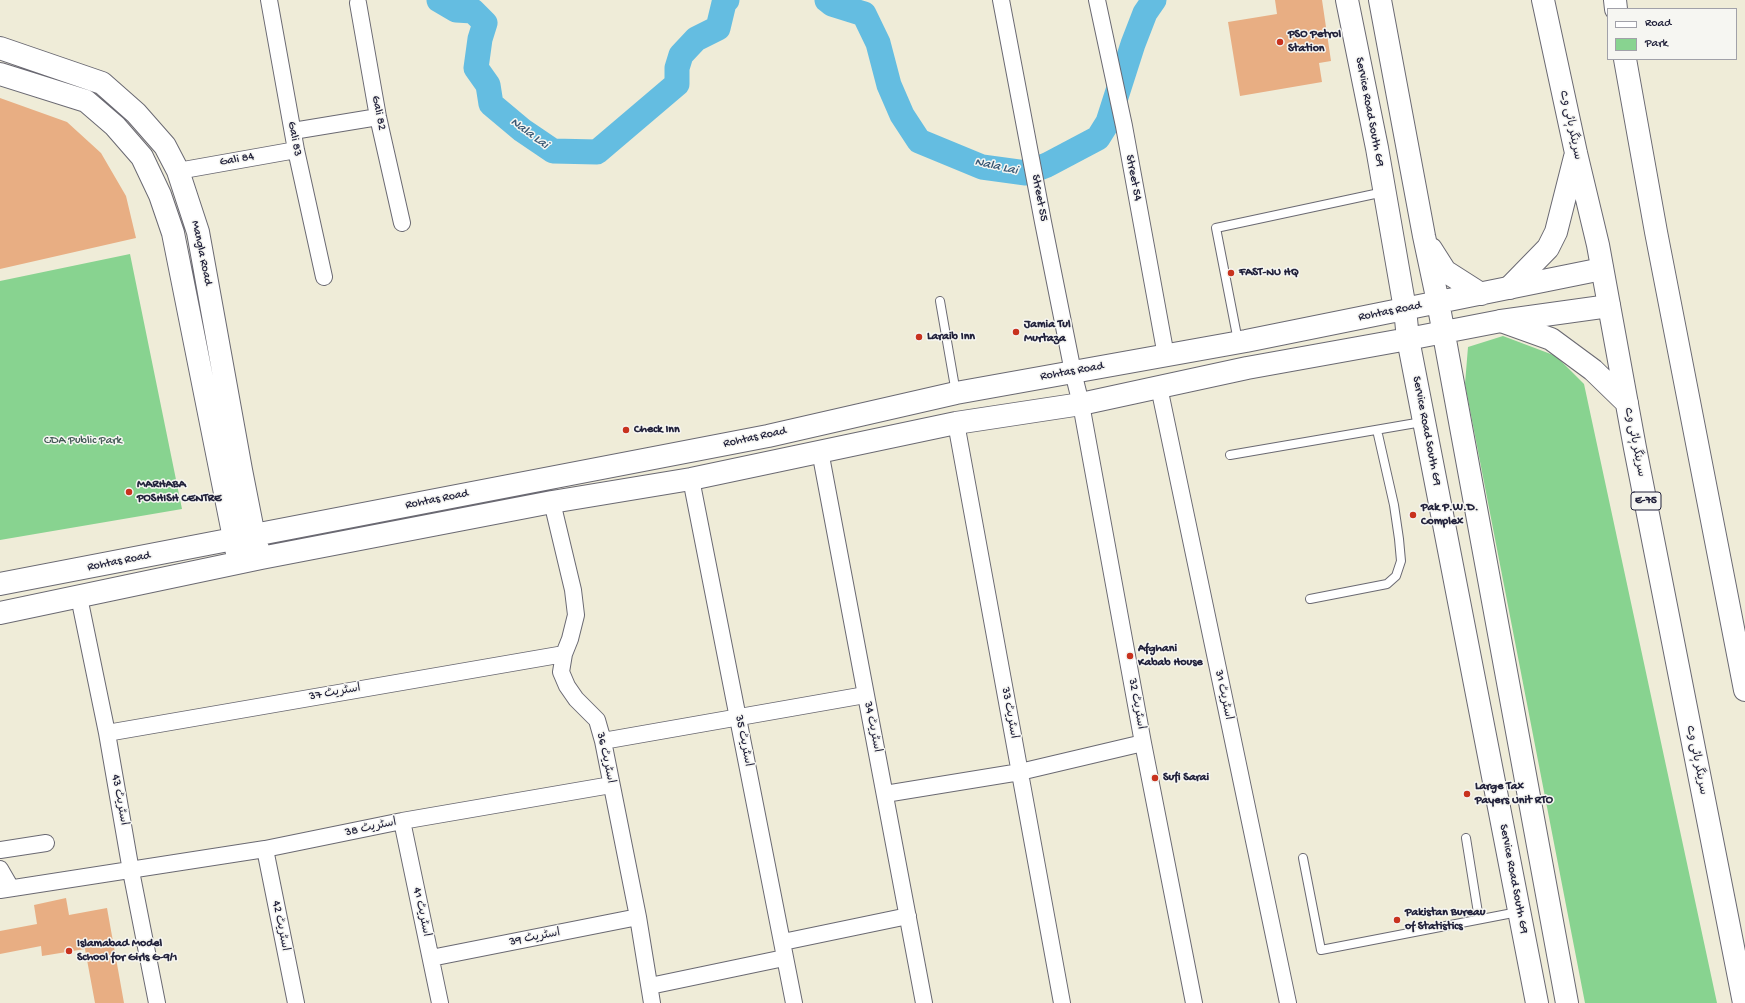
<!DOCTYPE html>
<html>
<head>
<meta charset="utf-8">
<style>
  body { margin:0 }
  #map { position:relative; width:1745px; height:1003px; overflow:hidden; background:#efecd8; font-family:"Gochi Hand",sans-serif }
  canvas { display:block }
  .legend { position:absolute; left:1607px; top:8px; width:130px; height:52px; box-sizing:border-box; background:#f6f6f2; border:1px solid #a1a1a9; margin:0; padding:5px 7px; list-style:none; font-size:12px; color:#22223b }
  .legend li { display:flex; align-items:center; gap:8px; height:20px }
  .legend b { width:20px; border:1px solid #a1a1a9 }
</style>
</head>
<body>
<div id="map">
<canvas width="1745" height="1003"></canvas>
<ul class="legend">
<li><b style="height:5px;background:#fff"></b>Road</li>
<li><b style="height:11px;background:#88d390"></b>Park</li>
</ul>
</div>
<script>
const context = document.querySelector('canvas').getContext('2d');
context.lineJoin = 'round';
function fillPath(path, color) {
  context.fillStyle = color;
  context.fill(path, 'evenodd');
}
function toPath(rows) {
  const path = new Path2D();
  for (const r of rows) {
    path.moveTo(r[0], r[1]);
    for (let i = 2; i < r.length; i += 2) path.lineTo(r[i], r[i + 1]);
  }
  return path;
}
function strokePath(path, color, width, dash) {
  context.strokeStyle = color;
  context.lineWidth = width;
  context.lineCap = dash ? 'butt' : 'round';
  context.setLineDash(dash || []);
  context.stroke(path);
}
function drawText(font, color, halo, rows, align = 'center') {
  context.font = font + ' "Gochi Hand","Playpen Sans Arabic",sans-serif';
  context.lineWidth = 3;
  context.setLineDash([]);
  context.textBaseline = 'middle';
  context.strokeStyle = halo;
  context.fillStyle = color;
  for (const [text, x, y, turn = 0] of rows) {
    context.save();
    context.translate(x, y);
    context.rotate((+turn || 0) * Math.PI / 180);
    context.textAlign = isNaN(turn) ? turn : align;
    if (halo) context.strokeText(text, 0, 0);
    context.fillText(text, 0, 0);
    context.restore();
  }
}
fillPath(toPath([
  [130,254,182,509,0,540,0,281],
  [1503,336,1556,356,1584,384,1717,1003,1585,1003,1465,384,1468,347]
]), '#88d390');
strokePath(toPath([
  [439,0,456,10,473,11,485,23,480,39,476,68,488,85,491,104,522,130,553,151,597,152,677,84,677,68,681,55,696,39,718,28,724,3,727,0],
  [827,0,832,4,864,14,878,43,889,85,902,115,919,141,982,167,1026,173,1047,165,1098,138,1108,122,1133,44,1145,13,1154,0]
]), '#64bde1', 25);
fillPath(toPath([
  [1275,0,1322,0,1331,61,1319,63,1322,82,1240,96,1228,22,1277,14],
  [0,98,67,122,101,153,126,196,136,238,0,269],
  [66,898,69,915,107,908,124,1003,95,1003,85,949,42,956,41,946,0,954,0,931,37,924,34,905]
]), '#e8ae83');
const lane = toPath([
  [940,301,956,393],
  [1238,341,1216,228,1384,192],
  [1230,455,1422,422],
  [1310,599,1387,584,1396,576,1401,561,1399,539,1394,505,1377,430],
  [1466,838,1479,919],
  [1303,858,1321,950,1518,912]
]);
const street = toPath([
  [269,0,296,150,324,277],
  [1001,0,1043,222,1073,372,1081,404,1143,743,1194,1003],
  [1097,0,1124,126,1166,356],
  [358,3,378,117,402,223],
  [293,131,378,117],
  [178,171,296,150],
  [1159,387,1288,1003],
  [956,423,1062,1003],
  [820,451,924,1003],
  [691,479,794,1003],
  [552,502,573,590,576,615,570,639,564,654,561,672,567,686,576,699,597,720,603,741,638,917,652,1003],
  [79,597,107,733,131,871,157,1003],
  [107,733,564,654],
  [603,741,865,695],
  [885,794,1020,772,1143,743],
  [402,821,440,1003],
  [265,849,296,1003],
  [0,850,46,843],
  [0,869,11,888],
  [0,890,265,849,402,821,611,785],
  [783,942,908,916],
  [431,958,638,917],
  [650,986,784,958]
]);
const secondary = toPath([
  [1347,0,1377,148,1405,309,1408,339,1537,1003],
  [1380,0,1424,236,1438,302,1567,1003],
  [0,48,102,83,136,113,165,146,178,171,198,232,241,470,254,536,258,549],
  [0,74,86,101,115,126,142,157,160,195,173,233,237,553],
  [1431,249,1445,271,1481,294],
  [0,584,768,436,956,393,1246,341,1602,269],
  [0,613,261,558,552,502,691,479,956,423,1081,404,1247,368,1408,339,1501,321,1609,306]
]);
const highway = toPath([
  [1543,0,1576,153,1598,245,1635,448,1744,1003],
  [1615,0,1616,9],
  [1625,59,1656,232,1745,690],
  [1509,288,1548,248,1556,232,1575,157],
  [1501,321,1551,339,1593,370,1627,403]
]);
strokePath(lane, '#6a6972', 10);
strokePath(street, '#6a6972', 18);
strokePath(secondary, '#6a6972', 24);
strokePath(highway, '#6a6972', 24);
strokePath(lane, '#fff', 8);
strokePath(street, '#fff', 16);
strokePath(secondary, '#fff', 22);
strokePath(highway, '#fff', 22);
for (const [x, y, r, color] of [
  [1280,42,4,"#c8321e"],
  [1231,273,4,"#c8321e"],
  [1016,332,4,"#c8321e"],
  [919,337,4,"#c8321e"],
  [626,430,4,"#c8321e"],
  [129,492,4,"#c8321e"],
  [1413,515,4,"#c8321e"],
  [1130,656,4,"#c8321e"],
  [1155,778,4,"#c8321e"],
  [1467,794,4,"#c8321e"],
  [1397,920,4,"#c8321e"],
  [69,951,4,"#c8321e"]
]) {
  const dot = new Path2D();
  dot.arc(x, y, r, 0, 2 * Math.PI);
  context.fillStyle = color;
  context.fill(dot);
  strokePath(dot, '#f6f6f2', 1.5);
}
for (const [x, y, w] of [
  [1646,501,30]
]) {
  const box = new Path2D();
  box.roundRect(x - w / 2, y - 9, w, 18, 3);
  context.fillStyle = '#f6f6f2';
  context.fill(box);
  strokePath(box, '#22223b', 1);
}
drawText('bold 11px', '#22223b', null, [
  ["E-75",1646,501]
]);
drawText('bold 12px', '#22223b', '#f6f6f2', [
  ["PSO Petrol",1288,35],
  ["Station",1288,49],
  ["FAST-NU HQ",1239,273],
  ["Jamia Tul",1024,325],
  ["Murtaza",1024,339],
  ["Laraib Inn",927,337],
  ["Check Inn",634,430],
  ["MARHABA",137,485],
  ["POSHISH CENTRE",137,499],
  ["Pak P.W.D.",1421,508],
  ["Complex",1421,522],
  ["Afghani",1138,649],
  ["Kabab House",1138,663],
  ["Sufi Sarai",1163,778],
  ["Large Tax",1475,787],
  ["Payers Unit RTO",1475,801],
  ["Pakistan Bureau",1405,913],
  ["of Statistics",1405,927],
  ["Islamabad Model",77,944],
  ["School for Girls G-9/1",77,958]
], 'left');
drawText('12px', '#22223b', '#f6f6f2', [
  ["Service Road South G9",1369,112,79],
  ["Gali 82",378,113,79],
  ["سرینگر ہائی وے",1570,125,78],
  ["Gali 83",294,139,79],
  ["Gali 84",237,160,-10],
  ["Street 54",1133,178,79],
  ["Street 55",1039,198,79],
  ["Mangla Road",201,253,78],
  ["Rohtas Road",1390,312,-11],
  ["Rohtas Road",1072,372,-10],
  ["Service Road South G9",1426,431,79],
  ["Rohtas Road",755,438,-12],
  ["سرینگر ہائی وے",1634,442,79],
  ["Rohtas Road",437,500,-11],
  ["Rohtas Road",119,562,-11],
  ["اسٹریٹ 37",335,693,-10],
  ["اسٹریٹ 31",1223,695,78],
  ["اسٹریٹ 32",1136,704,80],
  ["اسٹریٹ 33",1009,713,80],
  ["اسٹریٹ 34",872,727,79],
  ["اسٹریٹ 35",743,741,79],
  ["اسٹریٹ 36",605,758,78],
  ["سرینگر ہائی وے",1696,760,79],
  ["اسٹریٹ 43",119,800,80],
  ["اسٹریٹ 38",371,828,-12],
  ["Service Road South G9",1513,879,79],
  ["اسٹریٹ 41",421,912,78],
  ["اسٹریٹ 42",280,926,79],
  ["اسٹریٹ 39",535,938,-11]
]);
drawText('12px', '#415754', '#f6f6f2', [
  ["CDA Public Park",83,441]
]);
drawText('italic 13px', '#395875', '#f6f6f2', [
  ["Nala Lai",529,134,36],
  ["Nala Lai",996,167,12]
]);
</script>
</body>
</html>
